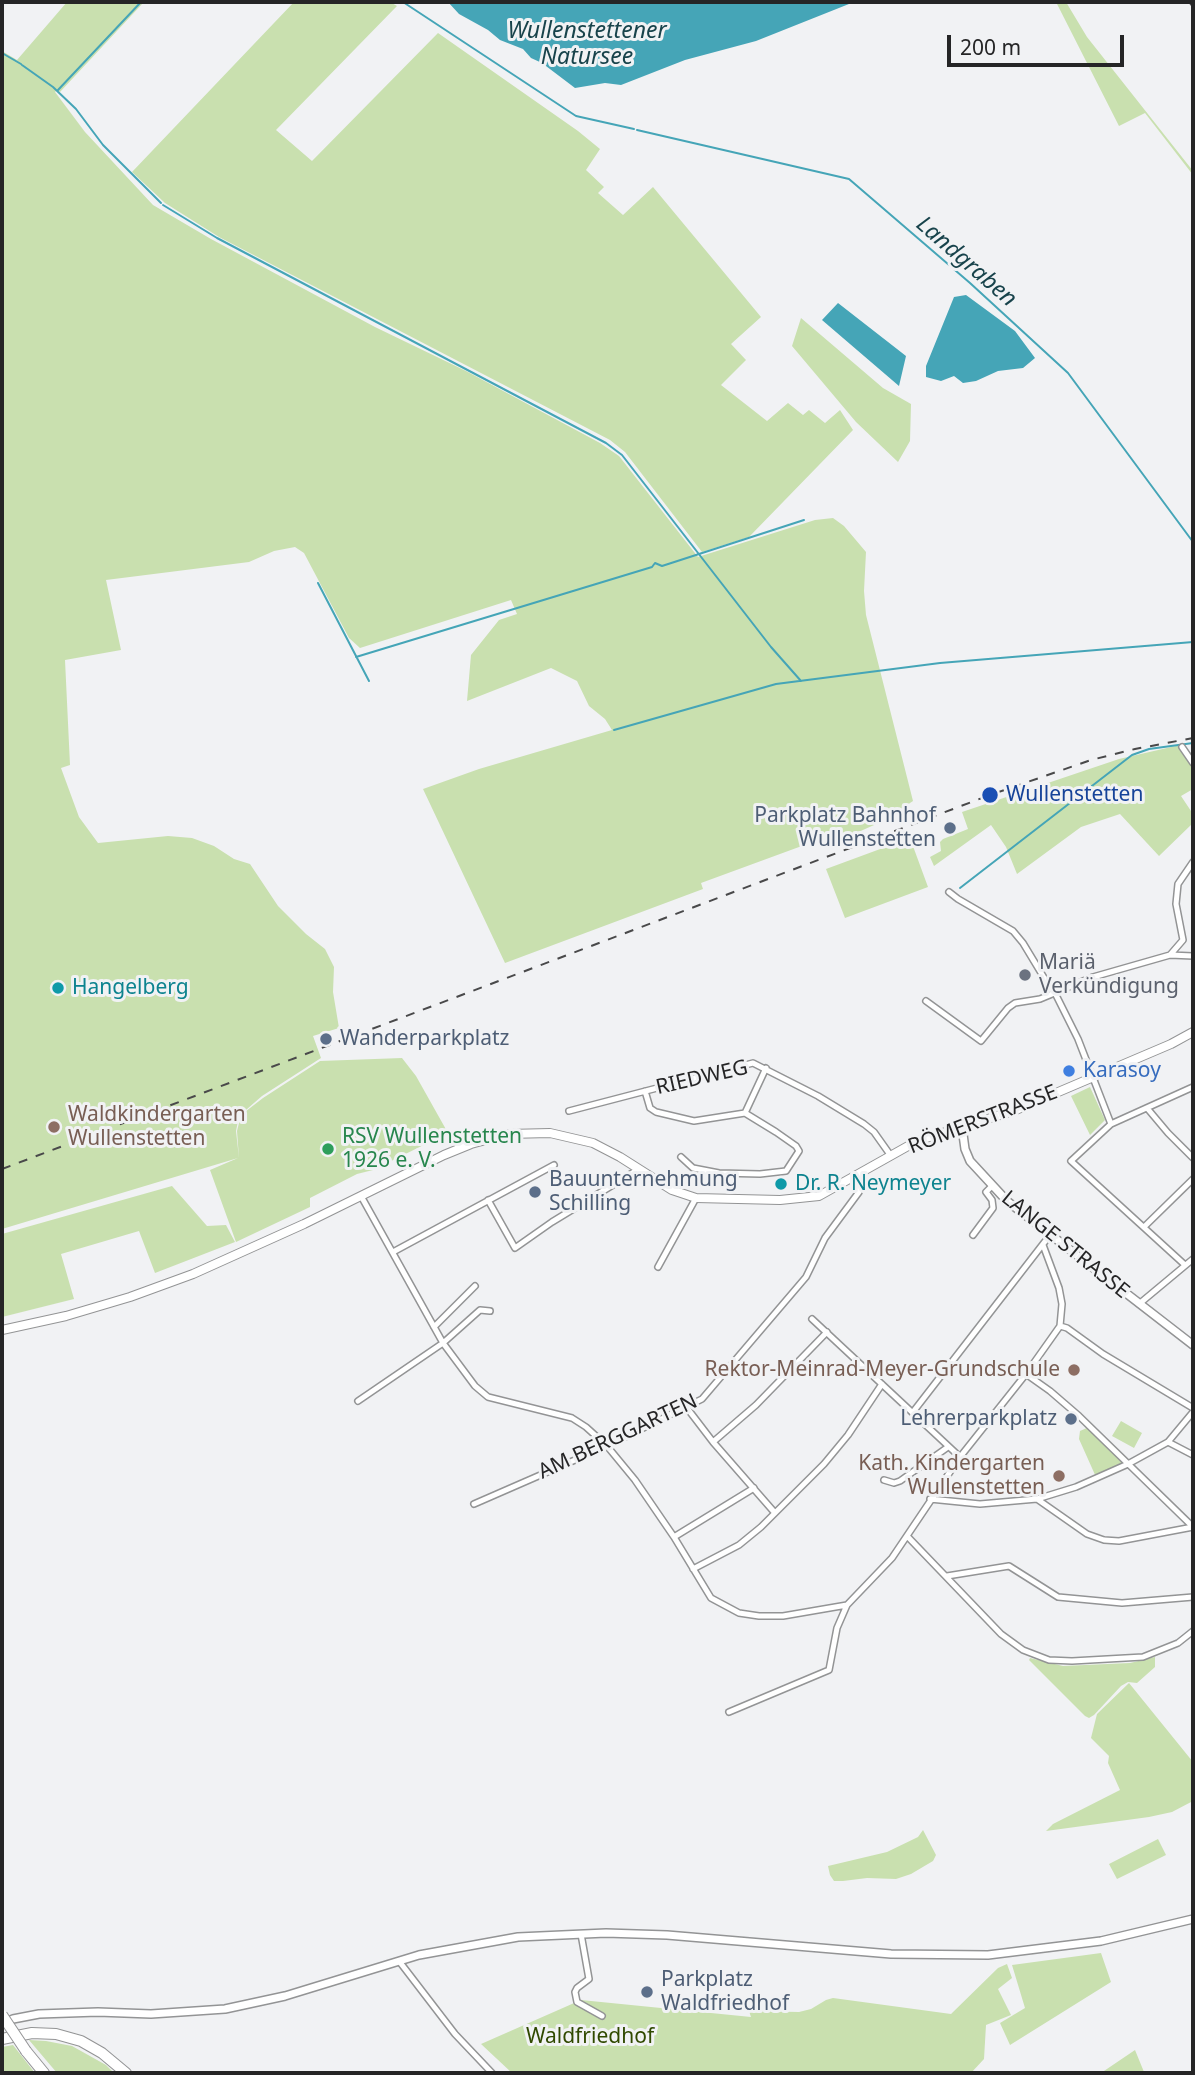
<!DOCTYPE html>
<html>
<head>
<meta charset="utf-8">
<style>
  body { margin:0 }
  #map { position:relative; width:1195px; height:2075px; overflow:hidden; background:#f1f2f4; font-family:"Noto Sans",sans-serif }
  canvas { display:block }
  .frame { position:absolute; inset:0; border:4px solid #252526; pointer-events:none }
  .scale { position:absolute; left:947px; top:35px; width:177px; height:32px; box-sizing:border-box; border:4px solid #252526; border-top:0; padding-left:9px; font-size:21px; line-height:24px; white-space:nowrap; color:#252526; -webkit-text-stroke:5px #f1f2f4; paint-order:stroke }
</style>
</head>
<body>
<div id="map">
<canvas width="1195" height="2075"></canvas>
<div class="frame"></div>
<div class="scale">200 m</div>
</div>
<script>
const context = document.querySelector('canvas').getContext('2d');
context.lineJoin = 'round';
function fillPath(path, color) {
  context.fillStyle = color;
  context.fill(path, 'evenodd');
}
function toPath(rows) {
  const path = new Path2D();
  for (const r of rows) {
    path.moveTo(r[0], r[1]);
    for (let i = 2; i < r.length; i += 2) path.lineTo(r[i], r[i + 1]);
  }
  return path;
}
function strokePath(path, color, width, dash) {
  context.strokeStyle = color;
  context.lineWidth = width;
  context.lineCap = dash ? 'butt' : 'round';
  context.setLineDash(dash || []);
  context.stroke(path);
}
function drawText(font, color, halo, rows, align = 'center') {
  context.font = font + ' "Noto Sans",sans-serif';
  context.lineWidth = 6;
  context.setLineDash([]);
  context.textBaseline = 'middle';
  context.strokeStyle = halo;
  context.fillStyle = color;
  for (const [text, x, y, turn = 0] of rows) {
    context.save();
    context.translate(x, y);
    context.rotate((+turn || 0) * Math.PI / 180);
    context.textAlign = isNaN(turn) ? turn : align;
    if (halo) context.strokeText(text, 0, 0);
    context.fillText(text, 0, 0);
    context.restore();
  }
}
fillPath(toPath([
  [67,2,144,2,60,92,57,90,55,92,85,132,153,205,211,239,375,327,466,371,600,443,619,456,698,557,815,520,833,518,844,526,866,552,864,591,866,615,913,801,883,821,854,834,832,842,829,836,701,883,703,889,505,963,423,789,479,769,612,730,605,719,589,706,577,681,551,668,467,701,471,655,499,620,517,614,511,600,360,648,349,638,304,553,295,547,274,551,249,562,106,580,121,650,65,660,70,765,61,768,79,817,98,843,168,836,192,838,214,846,234,859,250,864,278,906,306,934,325,949,334,967,333,992,339,1028,313,1036,321,1058,262,1096,239,1116,236,1131,239,1158,237,1131,241,1115,263,1098,320,1061,402,1058,416,1076,448,1133,373,1170,357,1174,310,1198,310,1207,236,1242,210,1170,238,1158,2,1229,2,51,17,60],
  [294,2,390,2,397,6,276,130,312,161,438,33,578,131,600,149,586,170,604,187,598,193,623,215,653,187,761,317,731,344,746,360,721,385,767,421,788,403,803,415,809,410,825,423,840,410,853,430,749,537,702,552,625,452,610,440,219,237,165,203,132,172],
  [1056,2,1066,2,1087,37,1193,171,1193,175,1145,113,1119,126],
  [801,318,883,388,911,404,910,441,898,462,856,422,792,346],
  [1180,745,1193,763,1193,789,1181,796,1193,814,1193,823,1159,856,1120,814,1081,827,1017,874,1006,847,991,825,934,866,930,857,941,851,940,842,943,839,968,829,962,812,1119,759],
  [910,838,928,887,845,918,826,869],
  [1090,1087,1105,1120,1090,1135,1071,1096],
  [172,1186,207,1226,226,1225,235,1242,155,1273,139,1231,61,1254,74,1299,2,1317,2,1234],
  [1121,1421,1142,1433,1134,1448,1112,1436],
  [1089,1427,1126,1464,1096,1477,1079,1439,1080,1431],
  [1155,1657,1155,1667,1137,1683,1128,1682,1121,1686,1094,1715,1089,1718,1085,1716,1029,1660,1030,1658,1063,1666,1130,1663],
  [1129,1683,1193,1762,1193,1801,1172,1812,1149,1817,1046,1831,1053,1824,1120,1790,1108,1763,1109,1756,1091,1738,1097,1714],
  [923,1830,936,1855,933,1861,911,1874,896,1879,867,1878,843,1881,834,1881,830,1875,828,1866,887,1852,918,1837],
  [1158,1839,1166,1855,1117,1879,1109,1864],
  [1101,1953,1111,1982,1010,2045,1000,2023,1025,2008,1012,1965],
  [1007,1964,1012,1978,998,1989,1011,2015,986,2025,984,2059,971,2073,512,2073,481,2044,581,2000,751,2017,749,2011,799,2012,811,2009,826,2000,833,1998,951,2014,998,1968],
  [29,2040,46,2041,72,2046,106,2065,114,2073,57,2073],
  [13,2045,35,2073,2,2073,2,2047],
  [1135,2050,1144,2072,1142,2073,1101,2073]
]), '#c9e0af');
fillPath(toPath([
  [448,2,671,2,680,4,682,2,854,2,756,41,685,60,621,85,605,83,575,88,542,63,531,58,523,49,500,40,488,30,459,14],
  [966,295,1015,331,1035,358,1023,368,998,371,976,381,963,383,954,376,941,381,926,377,926,366,954,297],
  [838,303,906,356,899,386,822,320]
]), '#45a5b7');
strokePath(toPath([
  [403,2,576,116,634,129],
  [2,53,21,64],
  [22,65,53,87,76,109,103,145,161,203],
  [58,90,141,2],
  [637,130,849,179,970,283,1068,373,1193,542],
  [163,205,217,238,606,443,622,455,771,647,801,681],
  [318,583,369,681],
  [356,657,652,567,655,563,662,566,804,520],
  [614,730,776,684,940,663,1193,642],
  [960,888,1132,755,1149,749,1193,743]
]), '#45a5b7', 2);
const minor = toPath([
  [1182,747,1193,763],
  [949,892,958,899,1013,931,1023,943,1049,986,1055,993,1078,1039,1111,1124],
  [1170,955,1183,940,1176,904,1178,884,1193,862],
  [926,1001,981,1041,1008,1008,1015,1003,1040,999,1093,977,1170,955,1193,956],
  [645,1091,650,1108,656,1112,694,1121,745,1113,776,1132,796,1146,799,1151,786,1171,760,1174,719,1173,693,1168,681,1157],
  [1147,1108,1168,1133,1193,1158],
  [569,1111,753,1063,818,1096,864,1124,874,1132,891,1156],
  [745,1113,766,1068],
  [361,1196,443,1343,475,1386,488,1397,572,1418,586,1427,607,1446,635,1480,674,1537,711,1598,739,1613,759,1616,783,1616,847,1605,892,1558,960,1457,1026,1374,1060,1326,1062,1304,1059,1288,1043,1245],
  [488,1200,515,1248,552,1222,639,1169],
  [1144,1227,1193,1179],
  [973,1235,993,1208,992,1200,986,1192,992,1186],
  [393,1252,554,1165],
  [1185,1265,1071,1161,1111,1124,1193,1087],
  [658,1267,696,1198],
  [1139,1304,1193,1259],
  [812,1319,960,1457],
  [1060,1326,1067,1328,1103,1354,1193,1408],
  [434,1327,475,1286],
  [1026,1374,1050,1391,1079,1416,1193,1527],
  [358,1401,443,1343,480,1310,490,1311],
  [687,1408,713,1442,775,1513],
  [913,1412,1050,1235],
  [713,1442,756,1405,827,1332],
  [1168,1442,1193,1455],
  [884,1480,894,1483,900,1481,948,1447],
  [930,1499,980,1504,1037,1499,1076,1487,1128,1464,1168,1442,1193,1412],
  [1037,1499,1087,1534,1104,1540,1119,1541,1193,1527],
  [474,1504,607,1446,702,1399,806,1277,825,1238,859,1192,858,1176],
  [907,1536,1001,1634,1023,1650,1049,1660,1072,1661,1143,1657,1178,1643,1193,1631],
  [674,1537,754,1488],
  [693,1569,739,1545,761,1527,824,1464,848,1435,882,1384],
  [947,1576,1009,1566,1058,1597,1122,1603,1193,1597],
  [729,1712,829,1670,837,1628,847,1605],
  [581,1934,589,1979,577,1988,575,1992,577,2002,602,2016],
  [399,1961,455,2034,492,2073]
]);
const tertiary = toPath([
  [962,1127,965,1149,970,1161,1007,1201,1193,1345],
  [2,2024,13,2019,39,2014,98,2012,151,2014,225,2009,285,1996,419,1955,518,1937,606,1933,667,1935,891,1954,988,1955,1101,1941,1193,1919]
]);
const secondary = toPath([
  [2,1330,66,1316,130,1297,193,1274,304,1224,444,1155,471,1144,508,1134,550,1133,593,1143,620,1157,672,1190,696,1198,780,1200,819,1196,917,1141,1016,1110,1171,1044,1193,1032]
]);
const motorway = toPath([
  [2,2039,32,2033,56,2034,81,2041,102,2053,126,2073],
  [26,2051,44,2073]
]);
strokePath(minor, '#939495', 8);
strokePath(tertiary, '#939495', 10);
strokePath(secondary, '#939495', 10);
strokePath(motorway, '#939495', 12);
strokePath(minor, '#fff', 5);
strokePath(tertiary, '#fff', 7);
strokePath(secondary, '#fff', 8);
strokePath(motorway, '#fff', 10);
strokePath(toPath([
  [1189,2,1193,7],
  [2,1169,990,795,1091,760,1135,749,1193,738]
]), '#49494a', 2, [9, 9]);
const motorwayBridge = toPath([
  [2,2015,26,2051]
]);
strokePath(motorwayBridge, '#939495', 12, []);
strokePath(motorwayBridge, '#fff', 10);
for (const [x, y, r, color] of [
  [990,795,9,"#1a4fb4"],
  [950,828,7,"#5c6f8a"],
  [1025,975,7,"#6b7280"],
  [58,988,7,"#0f9aa8"],
  [326,1039,7,"#5c6f8a"],
  [1069,1071,7,"#3f7fe0"],
  [54,1127,7,"#8d6e63"],
  [328,1149,7,"#2e9e5b"],
  [781,1184,7,"#0f9aa8"],
  [535,1192,7,"#5c6f8a"],
  [1074,1370,7,"#8d6e63"],
  [1071,1419,7,"#5c6f8a"],
  [1059,1476,7,"#8d6e63"],
  [647,1992,7,"#5c6f8a"]
]) {
  const dot = new Path2D();
  dot.arc(x, y, r, 0, 2 * Math.PI);
  context.fillStyle = color;
  context.fill(dot);
  strokePath(dot, '#f1f2f4', 2.5);
}
drawText('21px', '#164399', '#f1f2f4', [
  ["Wullenstetten",1006,795]
], 'left');
drawText('21px', '#4e5e75', '#f1f2f4', [
  ["Parkplatz Bahnhof",936,816,"right"],
  ["Wullenstetten",936,840,"right"],
  ["Wanderparkplatz",340,1039],
  ["Bauunternehmung",549,1180],
  ["Schilling",549,1204],
  ["Lehrerparkplatz",1057,1419,"right"],
  ["Parkplatz",661,1980],
  ["Waldfriedhof",661,2004]
], 'left');
drawText('21px', '#5b616d', '#f1f2f4', [
  ["Mariä",1039,963],
  ["Verkündigung",1039,987]
], 'left');
drawText('21px', '#0d838f', '#f1f2f4', [
  ["Hangelberg",72,988],
  ["Dr. R. Neymeyer",795,1184]
], 'left');
drawText('21px', '#366cbe', '#f1f2f4', [
  ["Karasoy",1083,1071]
], 'left');
drawText('21px', '#252526', '#f1f2f4', [
  ["RIEDWEG",702,1078,-13],
  ["RÖMERSTRASSE",983,1120,-21],
  ["LANGE STRASSE",1065,1245,39],
  ["AM BERGGARTEN",618,1437,-25]
]);
drawText('21px', '#785e54', '#f1f2f4', [
  ["Waldkindergarten",68,1115,"left"],
  ["Wullenstetten",68,1139,"left"],
  ["Rektor-Meinrad-Meyer-Grundschule",1060,1370],
  ["Kath. Kindergarten",1045,1464],
  ["Wullenstetten",1045,1488]
], 'right');
drawText('21px', '#27864d', '#f1f2f4', [
  ["RSV Wullenstetten",342,1137],
  ["1926 e. V.",342,1161]
], 'left');
drawText('21px', '#304900', '#f1f2f4', [
  ["Waldfriedhof",590,2037]
]);
drawText('italic 23px', '#18434b', '#f1f2f4', [
  ["Wullenstettener",587,31],
  ["Natursee",587,57],
  ["Landgraben",966,262,41]
]);
</script>
</body>
</html>
